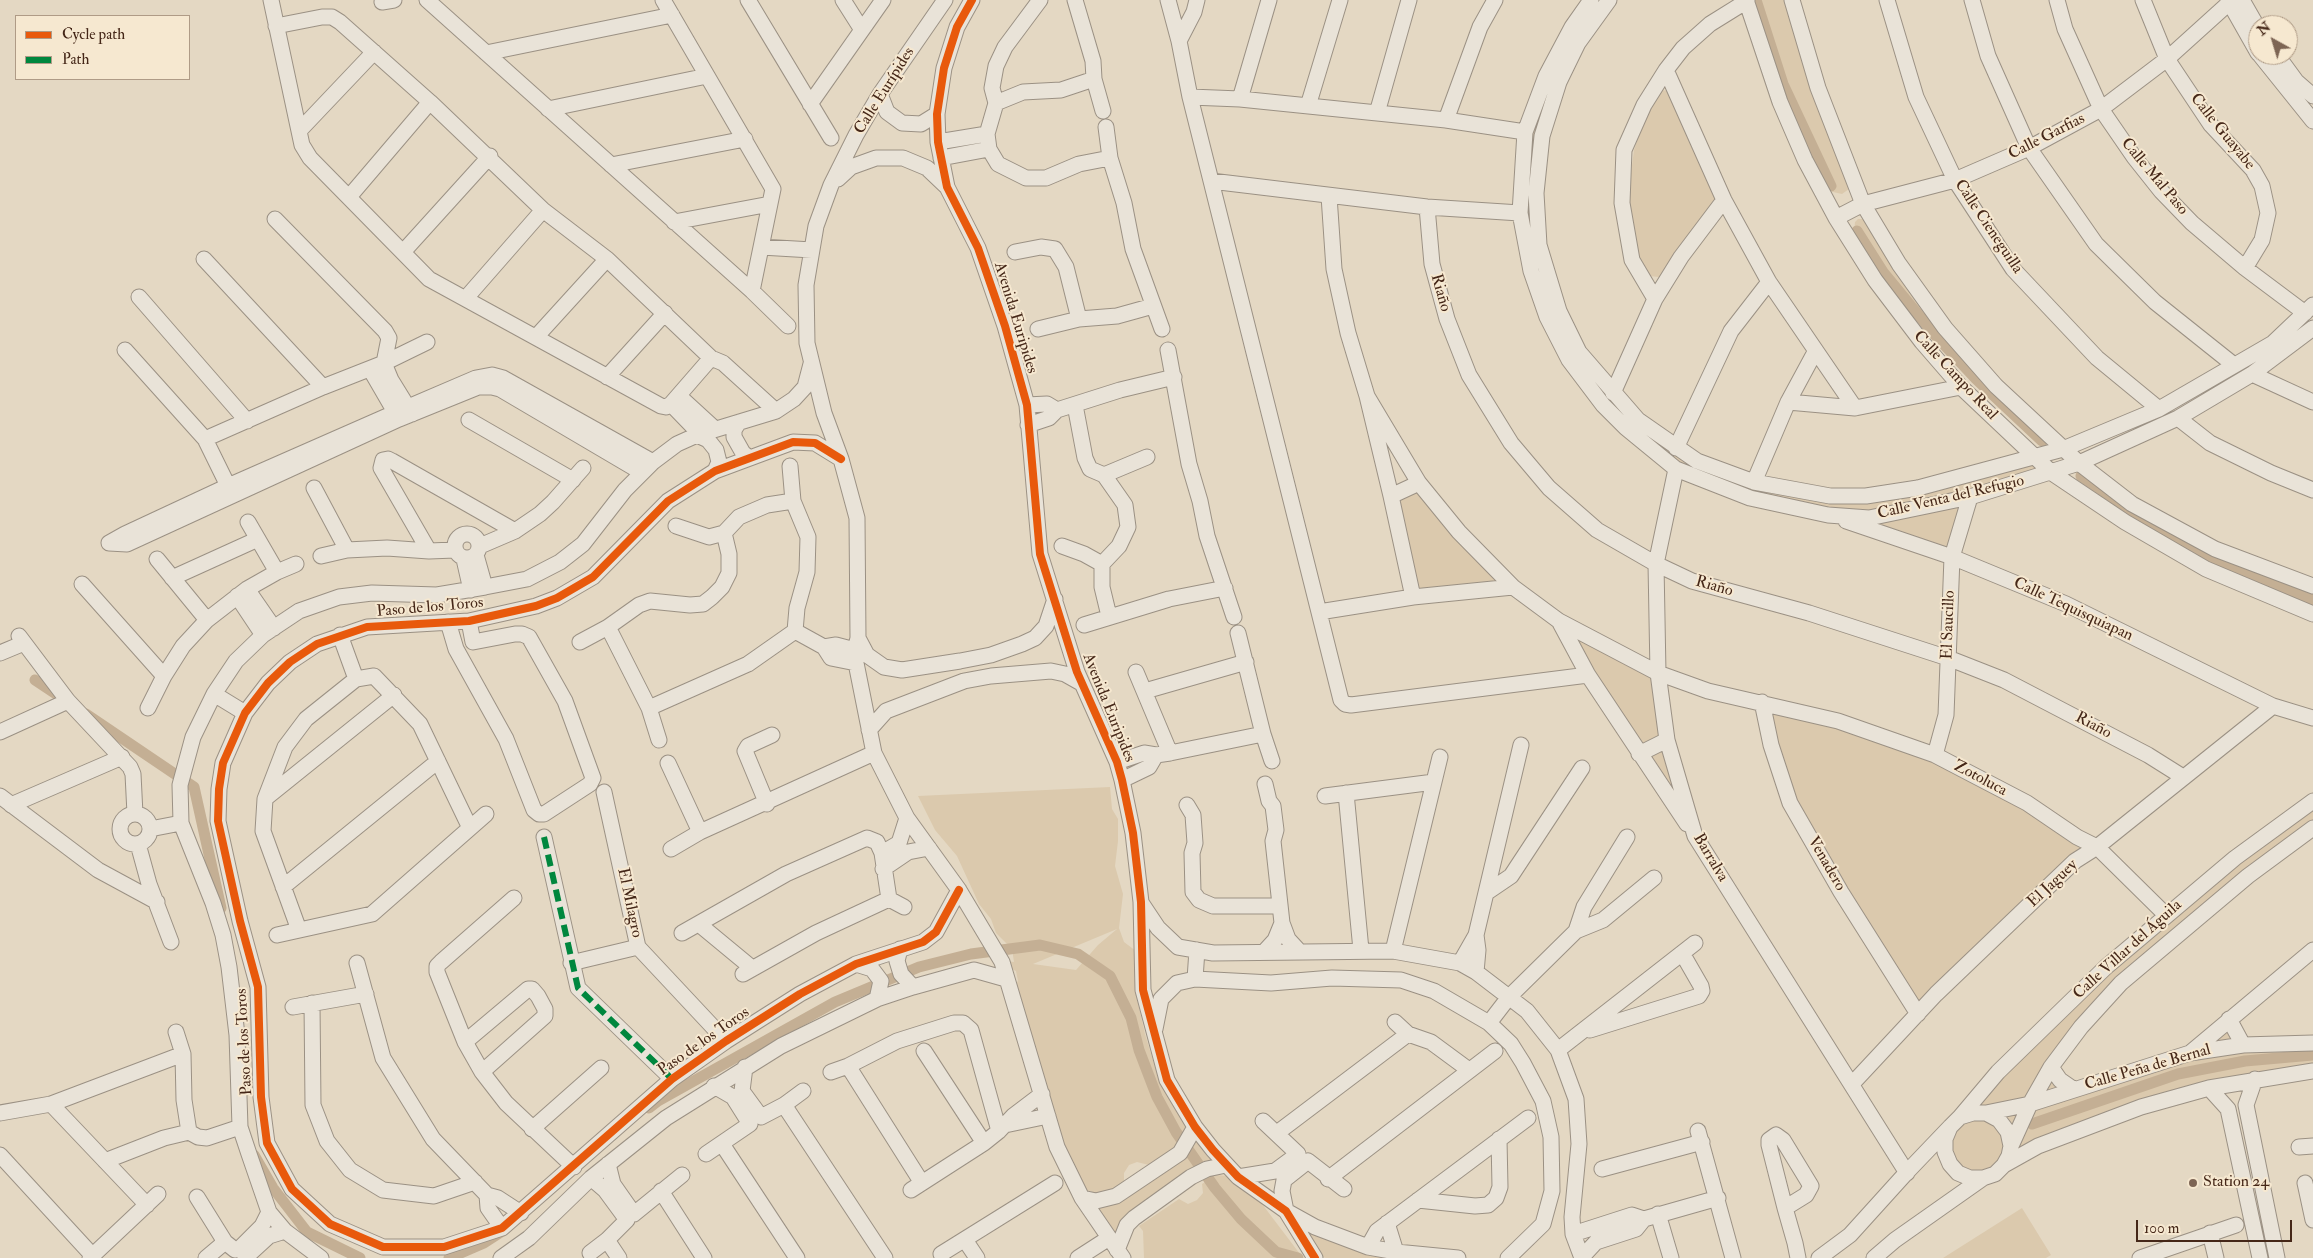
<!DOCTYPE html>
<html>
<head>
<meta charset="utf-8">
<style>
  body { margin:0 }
  #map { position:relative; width:2313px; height:1258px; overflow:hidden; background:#e4d8c3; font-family:"IM FELL Double Pica",serif }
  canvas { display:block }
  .legend { position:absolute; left:15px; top:15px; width:175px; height:65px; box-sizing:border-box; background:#f6e8d0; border:1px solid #af9b86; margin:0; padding:6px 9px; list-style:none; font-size:15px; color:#452718 }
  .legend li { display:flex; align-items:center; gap:10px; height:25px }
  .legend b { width:25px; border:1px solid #af9b86 }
  .north { position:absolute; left:2248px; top:15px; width:50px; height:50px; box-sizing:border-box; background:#f6e8d0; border:1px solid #af9b86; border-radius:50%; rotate:321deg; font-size:14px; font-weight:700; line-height:20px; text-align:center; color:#452718 }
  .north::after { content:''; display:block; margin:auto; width:18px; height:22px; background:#7d6554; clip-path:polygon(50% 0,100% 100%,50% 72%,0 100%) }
  .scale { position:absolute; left:2136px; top:1220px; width:156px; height:22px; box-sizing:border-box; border:2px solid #452718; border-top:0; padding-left:6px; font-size:15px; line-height:18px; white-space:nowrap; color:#452718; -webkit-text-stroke:4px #f6e8d0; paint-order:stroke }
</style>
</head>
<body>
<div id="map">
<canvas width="2313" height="1258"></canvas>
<ul class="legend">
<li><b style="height:6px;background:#e8590c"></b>Cycle path</li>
<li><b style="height:6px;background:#00873e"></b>Path</li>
</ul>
<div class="north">N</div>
<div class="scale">100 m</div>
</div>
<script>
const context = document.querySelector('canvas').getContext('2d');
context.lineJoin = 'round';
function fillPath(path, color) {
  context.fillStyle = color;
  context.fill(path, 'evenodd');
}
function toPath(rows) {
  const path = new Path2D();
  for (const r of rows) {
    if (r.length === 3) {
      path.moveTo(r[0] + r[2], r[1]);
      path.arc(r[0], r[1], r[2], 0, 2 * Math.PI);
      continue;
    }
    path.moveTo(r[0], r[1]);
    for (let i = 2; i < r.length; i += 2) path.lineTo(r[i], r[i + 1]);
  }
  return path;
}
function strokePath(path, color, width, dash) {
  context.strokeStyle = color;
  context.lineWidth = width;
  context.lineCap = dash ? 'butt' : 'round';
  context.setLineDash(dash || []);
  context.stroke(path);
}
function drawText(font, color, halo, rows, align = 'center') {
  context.font = font + ' "IM FELL Double Pica",serif';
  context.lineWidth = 4;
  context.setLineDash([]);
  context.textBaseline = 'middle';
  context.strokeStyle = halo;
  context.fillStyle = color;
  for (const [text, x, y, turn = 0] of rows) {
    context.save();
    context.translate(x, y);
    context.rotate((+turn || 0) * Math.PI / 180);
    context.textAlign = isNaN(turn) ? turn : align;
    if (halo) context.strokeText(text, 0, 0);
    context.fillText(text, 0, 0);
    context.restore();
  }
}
fillPath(toPath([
  [1591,0,1609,0,1603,7,1542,136,1539,245,1579,352,1676,448,1754,482,1866,496,2034,457,2052,473,1970,497,1952,557,1676,469,1626,428,1547,317,1520,213,1525,132],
  [1756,0,1788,0,1849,189,1842,194,1833,192,1828,184,1782,84],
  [1661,90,1670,91,1719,200,1671,265,1659,277,1649,276,1642,269,1637,254,1629,209,1629,189,1634,150,1644,120],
  [1858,219,1867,219,1910,288,2047,439,2045,443,2039,442,1985,392,1945,352,1914,317,1882,275,1854,232,1855,222],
  [2075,469,2129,505,2313,588,2313,603,2253,579,2166,534,2092,488,2074,472],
  [1419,483,1513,587,1413,597,1391,496],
  [1559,621,1658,673,1695,836],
  [1762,702,1935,755,2097,847,1918,1014,1790,803],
  [1110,787,1112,809,1118,819,1118,841,1115,866,1123,894,1119,928,1124,942,1136,951,1135,990,1145,1034,1155,1067,1168,1095,1188,1127,1181,1146,1153,1166,1137,1162,1129,1165,1124,1173,1124,1184,1113,1191,1100,1195,1087,1190,1073,1173,1014,986,1018,981,1016,971,1008,967,1006,961,1014,962,1012,949,996,933,991,919,979,904,957,856,935,830,918,796],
  [1117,929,1098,945,1076,970,1033,964],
  [2313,801,2313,828,2121,983,2052,1067,2074,1089,2190,1053,2229,1019,2243,1045,2313,1043,2313,1071,2141,1107,1995,1174,1958,1173,1945,1139,2060,1011],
  [1196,1139,1206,1155,1216,1164,1117,1240,1094,1207,1119,1201,1189,1155],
  [1215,1175,1231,1176,1259,1200,1303,1258,1144,1258,1143,1231,1139,1226,1179,1199,1188,1204,1197,1200,1203,1193,1202,1184],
  [2022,1208,2051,1255,2046,1258,1943,1258],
  [1301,1225,1360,1252,1408,1258,1326,1258,1314,1255]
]), '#dbc9ad');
strokePath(toPath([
  [1756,0,1783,84,1831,186],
  [1857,231,1883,272,1935,335,1976,379,2042,441],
  [2081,476,2153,525,2201,552,2249,576,2313,600],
  [35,680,62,698],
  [86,714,194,787,221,908],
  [649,1108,658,1101,835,1002,919,967,971,954,1040,945,1078,954,1110,976,1131,1018,1139,1050,1157,1097,1176,1132,1215,1188,1241,1219,1276,1252,1298,1258],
  [2032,1124,2178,1074,2245,1061,2313,1055],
  [254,1155,273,1188,307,1232,360,1258],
  [449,1258,484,1243,501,1232]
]), '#c4af94', 11);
const minor = toPath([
  [271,0,302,145,310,158,429,279,661,406,666,407,671,404,711,358],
  [427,0,752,291,788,326],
  [663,0,773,189,752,291],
  [748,0,831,138],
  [843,0,862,30],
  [945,0,880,94,856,135,831,185,816,226,806,285,807,343,824,413,841,459,857,518,858,638,855,650,856,663,874,753,907,818,959,890,1002,962,1057,1147,1082,1198,1123,1258],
  [972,0,957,27,944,68,937,114,938,142,947,187,978,248,1005,326,1027,405,1040,554,1077,672,1117,762,1122,780,1133,833,1141,902,1143,990,1167,1080,1195,1127,1213,1150,1238,1177,1286,1211,1315,1258],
  [1040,0,1005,47,996,66,992,88,996,103,987,134,989,149,998,164,1026,178,1046,178,1079,164,1110,158],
  [1075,0,1093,61,1094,79,1103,111],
  [1168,0,1179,41,1190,97,1341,700,1345,704,1351,705,1588,675],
  [1591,0,1572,27,1546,76,1525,132,1520,213,1531,271,1547,317,1569,360,1603,405,1626,428,1676,469,1750,498,1828,515,1869,518,1970,497,2079,463,2178,418,2252,374,2313,328],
  [1609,0,1578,43,1559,82,1542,136,1536,193,1539,245,1559,311,1579,352,1638,420,1697,461,1754,482,1830,496,1866,496,1918,488,2063,449,2159,409,2273,343,2313,305],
  [1746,0,1780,102,1805,160,1836,218,1875,280,1922,342,1961,387,2052,473,2125,522,2206,569,2313,614],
  [1792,0,1818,88,1863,204,1899,264,1945,328,1996,386,2079,463,2132,504,2215,549,2313,586],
  [1887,0,1916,97,1955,180,2013,269,2097,358,2159,409],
  [1972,0,1988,56,2029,148,2096,244,2155,302,2234,365],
  [2057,0,2065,29,2101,109,2134,157,2161,191,2192,223,2245,268,2305,313],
  [2143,0,2167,59,2211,125,2253,170,2262,186,2268,213,2262,240,2245,268],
  [2228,0,2258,53],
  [2242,0,2258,28],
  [382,2,394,0],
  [276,26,322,17,332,17,340,22,430,102,543,210,607,259,711,358,723,363,776,411],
  [1179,41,1194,12,1197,0],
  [486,53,672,15],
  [2260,55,2313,121],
  [2277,55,2296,81,2313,96],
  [1666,70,1724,200,1769,282,1855,408],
  [880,94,887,112,902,123,921,124,937,114],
  [1190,97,1240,99,1446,120,1525,132],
  [1240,99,1269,0],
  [996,103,1023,92,1061,90,1094,79],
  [810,104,883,0],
  [1308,106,1340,0],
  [548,109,707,76],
  [1377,113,1409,0],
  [1446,120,1480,27,1495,0],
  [1106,127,1110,158,1124,203,1133,249,1162,329],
  [299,131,374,52],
  [938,142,987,134],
  [941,158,989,149],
  [611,165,745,139],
  [838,179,851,167,876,158,903,158,927,168,947,187],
  [1211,181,1427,207,1520,213],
  [1329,196,1334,269,1348,333,1367,396,1391,496,1413,597],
  [349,197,430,102],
  [1427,207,1432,264,1447,319,1469,375,1511,443,1549,488,1597,530,1656,564,1692,581,1809,613,1948,658,2004,680,2148,755,2183,777],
  [1836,218,1863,204,1955,180,2029,148,2101,109,2167,59,2229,3],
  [275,219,385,331,389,338,384,363,391,380,412,414],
  [674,222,770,204],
  [761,247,812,250],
  [403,252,490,156],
  [1015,252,1041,247,1055,249,1066,267,1079,319],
  [204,259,323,387],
  [139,297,247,421],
  [466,298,543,210],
  [1655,299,1632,260,1622,203,1624,150,1644,105,1666,70,1683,48,1710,24,1747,1],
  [1038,329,1079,319,1117,316,1153,306],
  [536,337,607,259],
  [125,350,205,439,232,494],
  [1168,350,1189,464,1200,501,1207,536,1234,617],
  [370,369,399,419],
  [2252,374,2313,402],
  [607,377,665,313],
  [1613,393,1655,299,1681,257,1724,200],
  [679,396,715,429],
  [1367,396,1419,483,1459,532,1513,587,1559,621,1658,673,1708,691,1838,721,1935,755,2027,803,2077,837,2097,847,2166,915],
  [1788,402,1855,408,1961,387],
  [671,404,700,434],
  [1027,405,1047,404,1057,410],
  [1075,405,1085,458,1090,469,1104,475,1125,505,1128,527,1119,546,1102,564,1102,587,1109,616],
  [2178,418,2210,443,2271,473,2313,490],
  [469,420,573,480],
  [739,422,734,430,734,437,743,453,750,458],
  [1028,425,1049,418,1057,410,1120,390,1174,377],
  [697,435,708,440,716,450,719,462,715,471],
  [205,439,323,387,384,363,427,342],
  [1676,448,1731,331,1769,282],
  [841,459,815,443,793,442,715,471,668,501,593,577,557,598,536,606,469,621,367,627,317,644,290,662,268,683,245,713,223,763,219,789,218,821,240,921,258,987,261,1097,267,1143,292,1189,330,1224,383,1247,444,1247,502,1228,672,1079,726,1041,800,994,856,964,923,942,936,932,959,890],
  [790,466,793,501,808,537,807,572,797,608,795,631],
  [1676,469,1656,564,1658,673,1667,740,1695,836,1907,1173],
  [641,472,500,389,492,387,478,387,399,419,127,544,109,543,125,534,228,486,394,413,476,378,492,375,503,378,653,462],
  [1104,475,1147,457],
  [1754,482,1788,402,1815,352],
  [314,488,347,550],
  [1391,496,1419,483],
  [1846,521,1952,557,2066,604,2273,706,2313,718],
  [248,522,277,572],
  [676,526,709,537,724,533,739,517,767,505,793,501],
  [467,546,12],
  [480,546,515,531,540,514,553,502,583,468],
  [1062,546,1084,554,1102,564],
  [429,551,381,468,383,460,388,459,392,461,515,531],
  [476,555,485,587],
  [321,556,347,550,387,548,429,551,455,550],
  [157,559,207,620],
  [464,559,471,590],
  [172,578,258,539],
  [82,584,164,676],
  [247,589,274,628],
  [237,596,263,635],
  [1319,612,1413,597,1513,587],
  [1559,621,1588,675,1687,824],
  [448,622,456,649,506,739,534,810,539,814,544,814,590,784,593,778,565,701,529,637,522,634,515,634,473,642,469,621],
  [1084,625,1169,599,1225,588],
  [608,627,649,708,659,740],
  [795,631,824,647,831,658,856,663],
  [1238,633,1263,734,1272,761],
  [340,635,356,679],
  [19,636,68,701,130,767,133,774,135,814],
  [858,638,867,655,884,667,902,670,960,661,991,655,1022,644,1035,638,1046,626,1055,599],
  [580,642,608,627,639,605,650,601,690,605,703,604,712,597,722,587,729,573,729,554,724,533],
  [824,647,836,645,855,650],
  [0,653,24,643],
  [1136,672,1170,753],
  [1145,691,1246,662],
  [214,694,245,713],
  [1762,702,1771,745,1790,803,1841,892,1918,1014],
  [148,708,164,676,183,646,207,620,247,589,277,572,296,564],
  [649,708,748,664,795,631],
  [869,730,886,711,964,681,991,676,1051,671,1065,674,1081,683],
  [0,732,68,701],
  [1639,754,1667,740],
  [1935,755,1946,715,1952,557,1970,497],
  [1117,762,1144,753,1156,755,1170,753,1263,734],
  [668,763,700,832],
  [1122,780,1149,767,1156,755],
  [1265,784,1269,801,1273,806,1276,830,1273,841,1282,923,1288,939,1300,952],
  [604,792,638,947,726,1041],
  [1346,793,1361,950],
  [0,796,98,870,157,902],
  [1325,796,1434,782],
  [266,798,394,695],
  [767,804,745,751,748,746,772,735],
  [11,805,122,757],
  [1187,805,1193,815,1195,843,1192,853,1193,892,1199,900,1213,906,1280,906],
  [135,829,15],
  [150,829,181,823],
  [544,837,578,988,672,1079],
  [138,844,149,884,171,942],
  [671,849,700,832,874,753],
  [882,853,899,843,907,818],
  [883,869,908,852,929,848],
  [283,887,438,761],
  [1486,893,1511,876,1582,768],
  [514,898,441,962,437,966,437,972,465,1042,482,1072,506,1103,574,1167],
  [1142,904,1158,928,1178,947,1213,953,1393,951,1460,963,1476,972,1527,1011,1558,1050,1576,1099,1579,1144,1572,1217,1573,1234,1582,1258],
  [700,925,752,968],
  [299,930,263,831,265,799,285,747,306,719,356,679,374,676,420,724,470,828],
  [1576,931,1584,907,1627,837],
  [682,933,786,874,867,838,877,842,882,853,889,899,904,907],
  [277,935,372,914,486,814],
  [900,949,897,961,901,974,913,987],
  [1393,951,1440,757],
  [1264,952,1275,940,1282,923],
  [357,963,383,1058,433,1139,487,1195,498,1198,521,1213],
  [571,963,638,947],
  [1460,963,1476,935,1521,745],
  [856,964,872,969,881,981,877,999],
  [1476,972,1478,950,1476,935],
  [743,974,816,933,889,899],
  [1195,979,1197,950],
  [312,1003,313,1105,327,1141,350,1170,383,1190,434,1196,475,1182],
  [293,1007,366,994],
  [2229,1019,2243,1045],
  [1395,1022,1408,1034,1431,1042,1469,1070],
  [1489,1023,1509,997,1576,931,1603,920,1654,878],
  [1155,1029,1161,999,1177,983,1195,979,1271,983,1332,978,1401,980,1434,991,1489,1023,1511,1044,1523,1063,1543,1101,1551,1137,1552,1191,1543,1224,1508,1258],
  [1590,1030,1699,996,1702,991,1701,986,1682,953],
  [176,1032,183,1054,184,1100,189,1132],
  [465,1042,528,989,532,989,538,996,545,1009,545,1016,482,1072],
  [1558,1050,1695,943],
  [924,1051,984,1143],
  [2190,1053,2313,950],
  [848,1066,922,1183],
  [745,1067,742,1091,761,1117,784,1105,803,1091],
  [2051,1067,2060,1080,2073,1089],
  [831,1072,848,1066,897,1041,954,1023,963,1023,971,1030,999,1131],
  [2255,1079,2246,1105,2277,1258],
  [1852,1084,1936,994,2075,861,2097,847,2273,706],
  [2209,1088,2228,1109,2260,1258],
  [51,1104,147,1205],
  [784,1105,885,1258],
  [0,1113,51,1104,183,1054],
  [1986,1113,2030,1104,2190,1053,2243,1045,2313,1043],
  [1960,1117,1998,1072,2106,967,2235,858,2313,801],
  [1005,1125,1048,1116],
  [532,1129,601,1068],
  [1698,1131,1733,1258],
  [1277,1133,1408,1034],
  [722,1144,797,1258],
  [2011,1146,2030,1104,2051,1067,2081,1027,2121,983,2248,876,2313,828],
  [2299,1147,2313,1146],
  [706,1154,750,1124,733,1097,714,1086],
  [0,1155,92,1255],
  [105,1161,164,1138,189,1132,198,1137,207,1138,240,1127],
  [608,1164,613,1184,634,1214,682,1175],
  [2004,1165,2038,1146,2141,1107,2209,1088,2313,1071],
  [1602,1169,1702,1142],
  [1238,1177,1275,1171,1298,1154,1263,1121],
  [1328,1179,1495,1051],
  [2305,1183,2313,1220],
  [911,1190,984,1143,999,1131,1013,1116,1042,1094],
  [661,1191,704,1258],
  [487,1195,488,1208,502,1228],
  [197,1197,225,1242,235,1250,239,1249,262,1226,269,1212],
  [1082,1198,1096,1201,1116,1196,1180,1153,1195,1127],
  [1418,1200,1475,1206,1488,1205,1496,1198,1500,1187,1499,1139],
  [1785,1208,1806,1195,1811,1186,1783,1140,1776,1135,1769,1140,1769,1145,1785,1208,1795,1243,1798,1258],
  [1286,1211,1282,1191,1284,1180,1308,1161,1344,1189],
  [1288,1212,1315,1227,1368,1247,1396,1252,1458,1258],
  [1658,1214,1671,1258],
  [1387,1223,1396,1252],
  [2210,1233,2216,1258],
  [1573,1234,1632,1215,1644,1219],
  [607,1240,619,1258],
  [965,1240,977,1258],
  [1368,1247,1377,1231,1528,1118],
  [1117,1250,1127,1225,1134,1218,1191,1177,1207,1169,1226,1165],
  [590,1253,607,1240,627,1220,605,1190,591,1178],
  [941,1254,1055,1183],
  [1582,1257,1596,1242,1636,1229,1644,1219,1718,1198],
  [90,1258,158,1194],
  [206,1258,225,1242],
  [245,1258,269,1236,285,1231],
  [321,1258,285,1231,269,1212,249,1154,240,1127,237,1035,229,967,223,935,213,903,181,823,180,785,193,737,214,694,236,661,263,635,299,611,339,597,372,593,437,595,485,587,527,579,560,562,583,544,625,490,653,462,677,444,697,435,776,411,794,399,805,387,811,364],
  [501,1258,529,1238,591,1178,666,1118,781,1046,877,999,913,987,974,970,1006,979],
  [1078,1258,1109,1238],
  [1819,1258,1850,1235,1907,1172,1950,1127,1960,1117,1973,1113,1986,1113,1999,1120,2008,1132,2011,1146,2009,1156,2004,1165,1995,1174,1983,1178,1970,1178,1958,1173,1950,1164,1945,1152,1945,1139,1950,1127],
  [1874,1258,1895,1240,1983,1178],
  [2140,1258,2236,1225]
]);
strokePath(minor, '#9b9184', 17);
strokePath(minor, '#e9e3d8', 15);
strokePath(toPath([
  [544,837,578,988,672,1079]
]), '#00873e', 6, [12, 6]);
strokePath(toPath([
  [972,0,957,27,944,68,937,114,938,142,947,187,978,248,1005,326,1027,405,1040,554,1077,672,1117,762,1122,780,1133,833,1141,902,1143,990,1167,1080,1195,1127,1213,1150,1238,1177,1286,1211,1315,1258],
  [841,459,815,443,793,442,715,471,668,501,593,577,557,598,536,606,469,621,367,627,317,644,290,662,268,683,245,713,223,763,219,789,218,821,240,921,258,987,261,1097,267,1143,292,1189,330,1224,383,1247,444,1247,502,1228,672,1079,726,1041,800,994,856,964,923,942,936,932,959,890]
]), '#e8590c', 8);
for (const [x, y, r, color] of [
  [2193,1183,5,"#7d6554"]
]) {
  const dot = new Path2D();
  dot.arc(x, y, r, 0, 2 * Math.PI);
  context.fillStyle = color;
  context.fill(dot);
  strokePath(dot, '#f6e8d0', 2);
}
drawText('16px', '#452718', '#f6e8d0', [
  ["Calle Eurípides",885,91,-58],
  ["Calle Guayabe",2222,132,51],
  ["Calle Garfias",2047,137,-27],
  ["Calle Mal Paso",2154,177,50],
  ["Calle Cieneguilla",1988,227,56],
  ["Riaño",1440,293,74],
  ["Avenida Euripides",1015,318,73],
  ["Calle Campo Real",1955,376,47],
  ["Calle Venta del Refugio",1951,498,-13],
  ["Riaño",1714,587,16],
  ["Paso de los Toros",430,608,-5],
  ["Calle Tequisquiapan",2073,610,25],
  ["El Saucillo",1949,625,-88],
  ["Avenida Euripides",1108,708,68],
  ["Riaño",2093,726,28],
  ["Zotoluca",1980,779,28],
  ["Barralva",1710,858,59],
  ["Venadero",1826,864,60],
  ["El Jaguey",2053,884,-43],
  ["El Milagro",629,903,78],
  ["Calle Villar del Águila",2128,950,-42],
  ["Paso de los Toros",245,1042,-93],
  ["Paso de los Toros",704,1042,-35],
  ["Calle Peña de Bernal",2148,1068,-16]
]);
drawText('16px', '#452718', '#f6e8d0', [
  ["Station 24",2203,1183]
], 'left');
</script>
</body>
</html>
